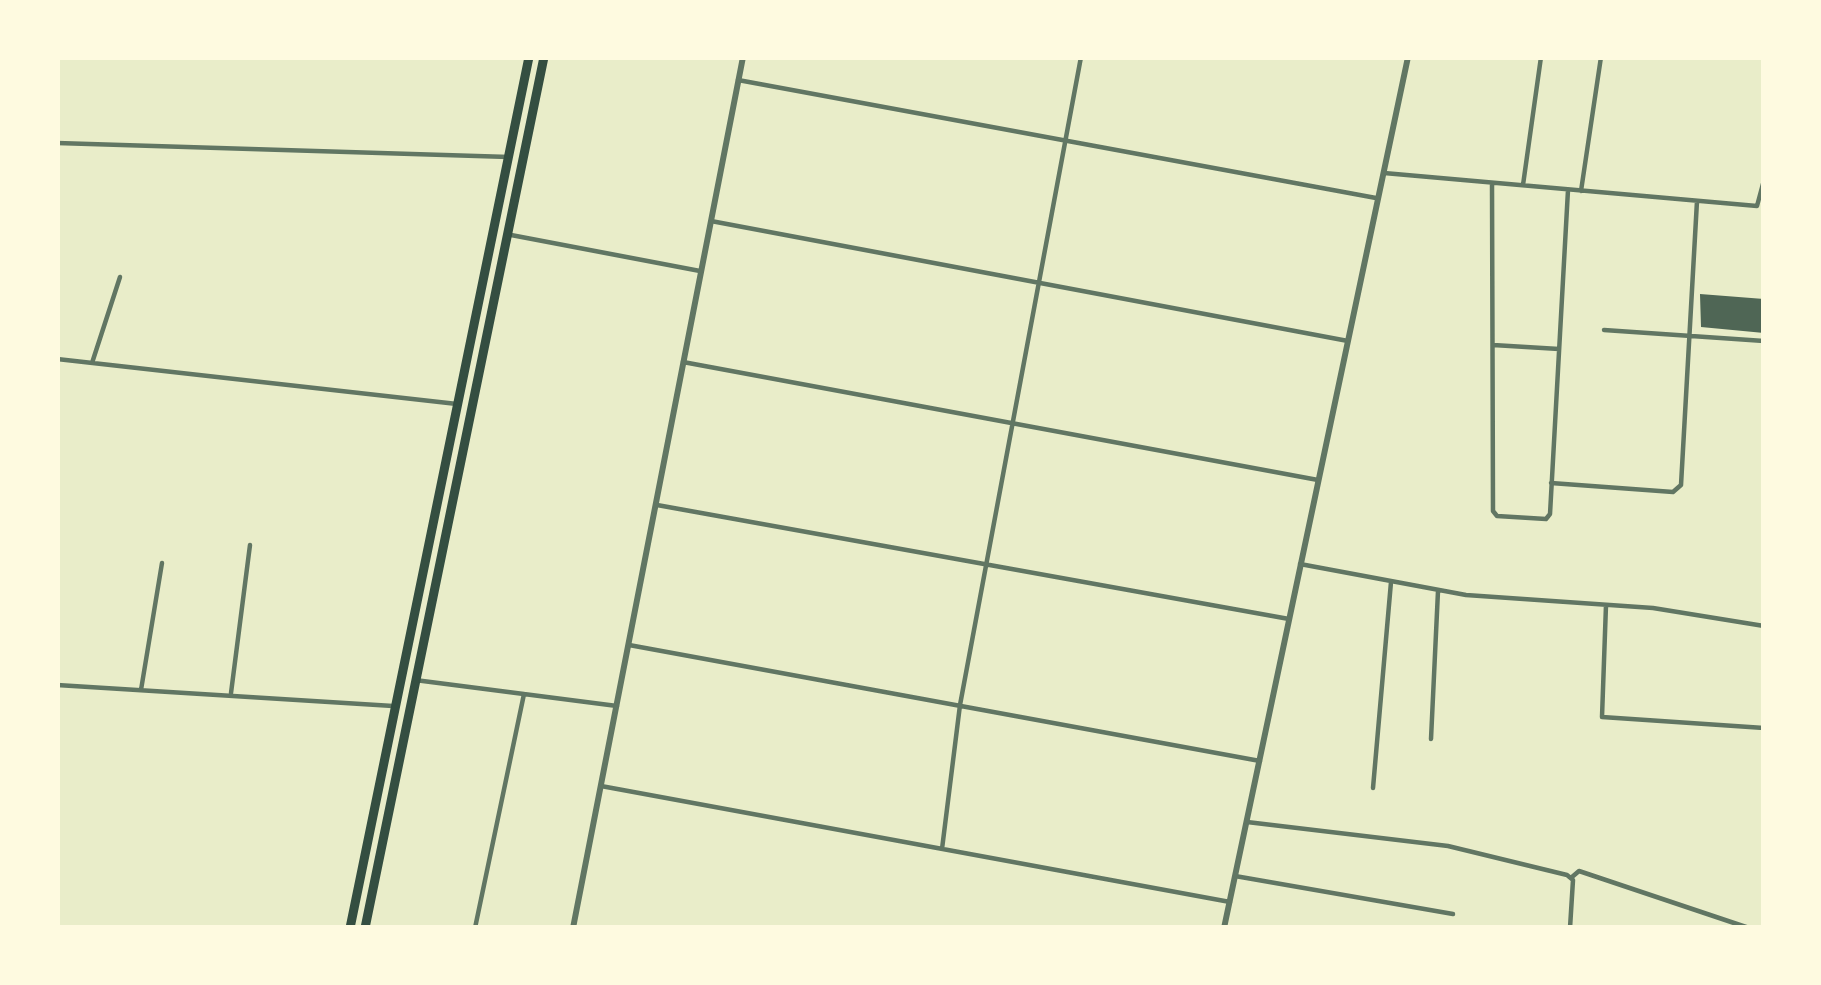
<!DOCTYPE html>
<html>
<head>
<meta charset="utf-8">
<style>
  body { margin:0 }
  #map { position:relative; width:1821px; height:985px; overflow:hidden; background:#e9edc9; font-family:Literata,serif }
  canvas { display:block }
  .frame { position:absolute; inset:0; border:60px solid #fefae0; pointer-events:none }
</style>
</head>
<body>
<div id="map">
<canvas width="1821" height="985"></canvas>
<div class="frame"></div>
</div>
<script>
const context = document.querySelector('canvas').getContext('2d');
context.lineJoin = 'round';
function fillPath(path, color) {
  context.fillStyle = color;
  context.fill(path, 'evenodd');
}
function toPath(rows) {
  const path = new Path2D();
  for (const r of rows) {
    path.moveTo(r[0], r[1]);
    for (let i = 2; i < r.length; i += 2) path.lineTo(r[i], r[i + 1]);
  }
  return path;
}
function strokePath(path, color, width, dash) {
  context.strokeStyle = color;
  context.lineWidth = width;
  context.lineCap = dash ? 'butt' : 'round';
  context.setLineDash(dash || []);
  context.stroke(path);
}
fillPath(toPath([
  [1700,294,1764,299,1764,333,1701,327]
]), '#4f6655');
strokePath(toPath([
  [738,80,1376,198],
  [57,143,509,157],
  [1384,173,1757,206,1764,180],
  [1492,183,1493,511,1497,516,1546,519,1550,514,1568,190],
  [1523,185,1541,57],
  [1581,191,1601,57],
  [711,221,1348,341],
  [511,235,700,271],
  [1604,330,1764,341],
  [1493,345,1559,349],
  [57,359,457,404],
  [683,362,1318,480],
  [92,363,120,277],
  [1551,483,1673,492,1681,485,1697,201],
  [657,505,1289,619],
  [1300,564,1466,595,1653,608,1764,626],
  [1606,605,1602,717,1764,728],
  [629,645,1260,761],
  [415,680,617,706],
  [57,685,393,706],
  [141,690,162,563],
  [231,693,250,545],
  [1431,739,1438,591],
  [601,786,1230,902],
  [1373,788,1391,582],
  [1247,822,1448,846,1567,875,1573,880,1570,928],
  [942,849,960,705,1081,57],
  [1235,876,1453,914],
  [1572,877,1579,871,1749,928],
  [475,928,524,694]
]), '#617663', 4.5);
strokePath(toPath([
  [573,928,743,57],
  [1224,928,1408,57]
]), '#617663', 6);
strokePath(toPath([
  [350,928,529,57],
  [365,928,544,57]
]), '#344e41', 9);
</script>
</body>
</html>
